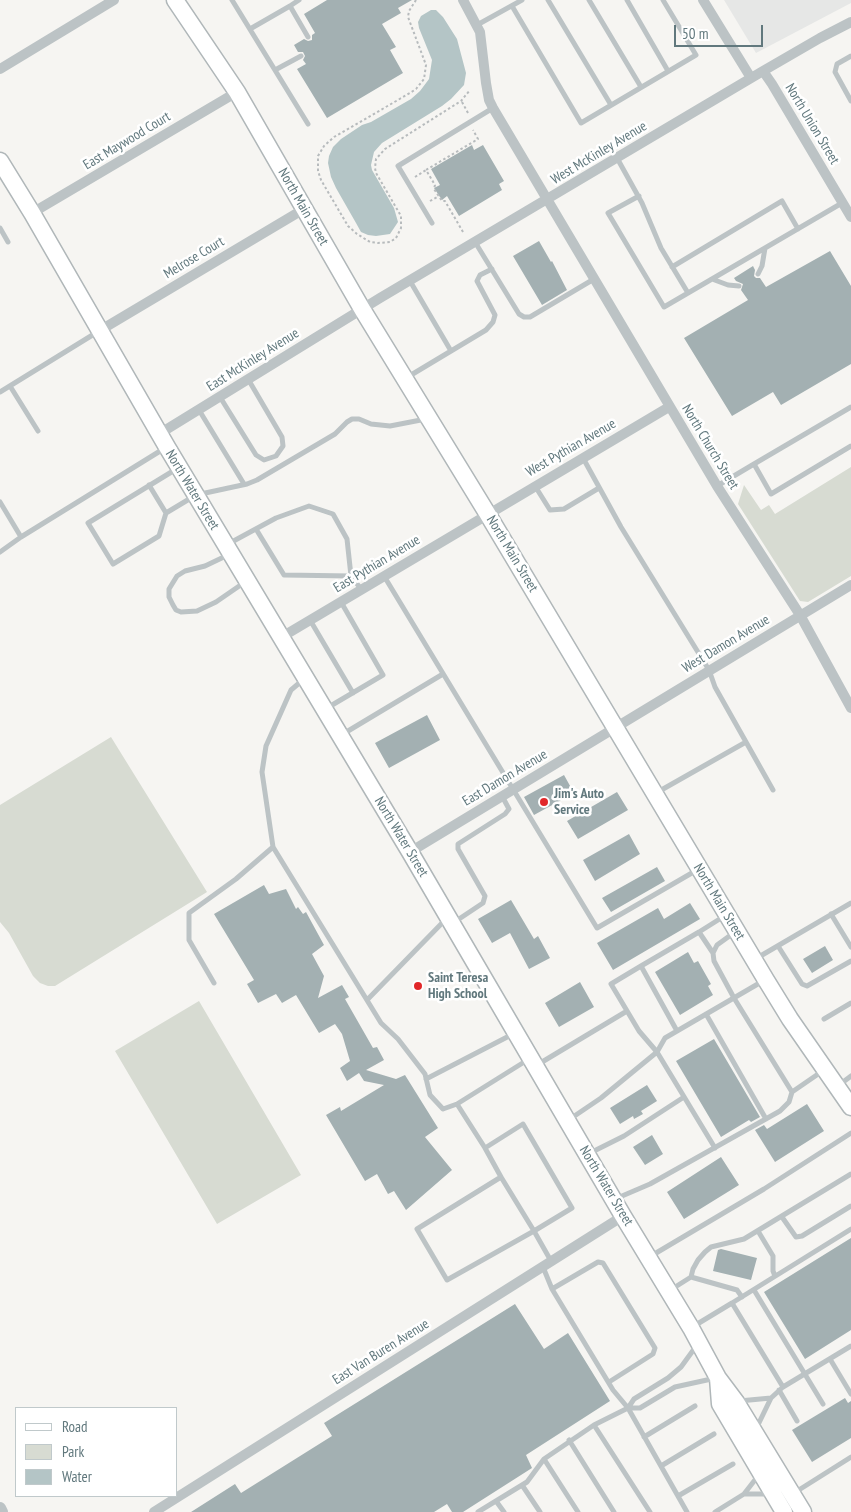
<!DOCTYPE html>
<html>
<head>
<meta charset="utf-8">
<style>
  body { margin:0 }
  #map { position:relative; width:851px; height:1512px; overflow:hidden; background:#f6f5f2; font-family:"PT Sans Narrow",sans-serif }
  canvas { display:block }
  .legend { position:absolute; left:15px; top:1407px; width:162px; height:90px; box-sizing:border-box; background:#fff; border:1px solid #c0c9cb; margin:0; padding:6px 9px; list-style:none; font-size:15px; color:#61787d }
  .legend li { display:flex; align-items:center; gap:10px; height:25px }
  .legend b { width:25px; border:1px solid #c0c9cb }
  .scale { position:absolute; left:674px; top:25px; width:89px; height:22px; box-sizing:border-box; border:2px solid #61787d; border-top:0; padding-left:6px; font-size:15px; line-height:18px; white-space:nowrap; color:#61787d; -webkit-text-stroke:4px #fff; paint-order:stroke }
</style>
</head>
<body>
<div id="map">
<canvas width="851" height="1512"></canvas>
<ul class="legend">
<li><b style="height:6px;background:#fff"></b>Road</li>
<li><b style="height:14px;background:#d7dbd2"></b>Park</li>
<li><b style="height:14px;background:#b4c5c6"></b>Water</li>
</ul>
<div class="scale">50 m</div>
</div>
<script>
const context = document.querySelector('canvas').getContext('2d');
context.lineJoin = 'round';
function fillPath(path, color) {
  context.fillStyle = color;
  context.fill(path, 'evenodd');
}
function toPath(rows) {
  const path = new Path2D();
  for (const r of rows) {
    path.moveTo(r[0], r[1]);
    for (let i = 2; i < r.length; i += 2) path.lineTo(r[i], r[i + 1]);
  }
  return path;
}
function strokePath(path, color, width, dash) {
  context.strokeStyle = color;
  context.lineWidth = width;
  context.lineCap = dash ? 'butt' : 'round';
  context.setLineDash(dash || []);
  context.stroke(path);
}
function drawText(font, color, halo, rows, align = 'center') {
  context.font = font + ' "PT Sans Narrow",sans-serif';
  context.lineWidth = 5;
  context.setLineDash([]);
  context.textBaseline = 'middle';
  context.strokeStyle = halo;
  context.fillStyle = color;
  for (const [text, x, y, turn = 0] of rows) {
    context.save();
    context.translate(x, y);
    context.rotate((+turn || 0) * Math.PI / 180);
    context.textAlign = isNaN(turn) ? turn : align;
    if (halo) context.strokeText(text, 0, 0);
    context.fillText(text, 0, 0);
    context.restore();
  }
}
fillPath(toPath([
  [724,0,851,0,851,3,756,53]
]), '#e6e7e6');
fillPath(toPath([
  [851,467,851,576,808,602,800,601,738,504,744,485,761,510,769,505,775,514],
  [111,737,207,892,55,986,48,986,40,983,33,976,9,933,0,922,0,805],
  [199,1001,301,1175,217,1224,115,1051]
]), '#d7dbd2');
fillPath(toPath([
  [431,10,436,10,443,17,457,39,466,73,464,85,451,99,442,106,382,143,374,152,371,165,372,170,394,208,398,222,390,234,376,236,368,235,361,232,356,223,336,188,331,177,328,163,329,156,333,147,341,139,362,125,371,122,411,99,420,91,429,79,432,60,419,28,418,22,421,16]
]), '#b4c5c6');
fillPath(toPath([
  [327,0,412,0,398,8,401,13,382,24,396,47,390,50,403,73,327,118,297,69,306,64,303,60,305,56,303,52,298,52,294,45,304,39,308,41,312,40,312,35,315,33,304,14],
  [472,145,474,150,483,145,504,181,499,184,502,190,459,216,447,196,442,200,434,188,440,185,431,169],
  [539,241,551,262,552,261,567,290,542,305,513,256],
  [830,251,851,286,851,364,781,405,773,392,732,416,684,338,748,300,741,290,743,284,736,281,734,278,753,266,755,270,754,276,756,278,760,278,766,287],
  [427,715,440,740,389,768,375,743],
  [564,775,574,793,534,815,524,797],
  [617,792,628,810,578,839,567,821],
  [629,834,640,854,595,881,583,860],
  [657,867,665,881,611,912,602,898],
  [264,885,269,894,286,889,296,909,298,907,303,914,306,912,324,945,312,954,324,976,318,998,342,985,349,997,345,999,373,1048,377,1047,384,1060,366,1070,396,1079,405,1075,438,1128,425,1137,452,1170,406,1210,394,1191,388,1194,377,1174,365,1181,326,1115,340,1107,341,1111,384,1085,364,1081,359,1073,347,1081,340,1068,350,1061,342,1034,335,1024,319,1033,296,995,282,1003,276,994,258,1003,247,984,254,980,214,914],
  [511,900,534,939,538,936,550,958,529,969,510,933,492,943,478,919],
  [690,903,700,919,613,970,597,943,658,908,664,919],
  [825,946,833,960,812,973,803,959],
  [688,952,694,963,698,961,711,984,708,986,713,995,680,1015,655,972],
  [580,982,594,1007,559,1027,545,1003],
  [714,1039,760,1117,751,1122,749,1120,721,1137,676,1061],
  [647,1085,657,1101,641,1111,643,1114,634,1119,633,1116,620,1124,610,1108],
  [807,1104,824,1131,775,1162,755,1130,764,1125,767,1129],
  [652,1135,663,1154,645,1165,633,1147],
  [721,1157,739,1185,684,1219,667,1192],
  [851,1238,851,1330,805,1359,764,1292],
  [721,1249,757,1258,751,1280,713,1271,718,1250],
  [515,1304,544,1349,568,1333,610,1401,526,1455,532,1468,463,1512,452,1512,447,1504,434,1512,191,1512,235,1484,241,1493,332,1436,324,1423],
  [845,1398,848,1403,851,1401,851,1438,812,1462,792,1430]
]), '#a3b0b2');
const primary = toPath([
  [175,0,237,92,362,309,487,513,766,980,790,1019,851,1107],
  [0,161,32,213,167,447,410,852,623,1216,691,1328,718,1378,736,1402,803,1512],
  [718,1378,720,1404,784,1512]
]);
strokePath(primary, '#b0b7b9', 19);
strokePath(toPath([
  [416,0,409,11,408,17,426,65,424,79,416,89,410,93,334,137,324,146,318,156,318,171,321,180,348,226,357,234,370,242,378,243,390,242,396,238,401,228,401,216,376,173,375,168,376,159,385,149,461,101,470,90],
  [462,102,468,113],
  [415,177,426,170],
  [430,201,439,196],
  [463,232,445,201,442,201,434,189,435,185,426,170,478,139,473,130]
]), '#b7bbbd', 2, [2.5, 2.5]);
strokePath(toPath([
  [232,0,308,124],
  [299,0,290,6,308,37],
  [548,0,611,105],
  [589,0,641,87],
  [627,0,668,71],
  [512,6,581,123,696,55,663,0],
  [477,25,522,0],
  [250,29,290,6],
  [851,56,837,64,835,72,851,101],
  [275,70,301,56],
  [617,158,642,203,661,248,688,293,842,203],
  [639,196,608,213,664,307,688,293],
  [432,223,398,166,493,108],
  [0,228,8,242],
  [475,242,519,314,524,317,530,317,594,279],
  [672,267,782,201,798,229],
  [758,274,762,266,765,248],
  [712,279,728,285,739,286],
  [410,281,451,351],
  [406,378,486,330,493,322,495,315,477,281,480,275,492,269],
  [10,386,38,431],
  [0,392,99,331],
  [220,397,256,455,264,460,276,456,283,446,282,437,248,379],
  [851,407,754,464,771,494,851,446],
  [199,410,244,484],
  [583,458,621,527,709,670,715,687,746,742,656,793],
  [178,468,88,523,113,564,159,536,166,513,196,495,247,484,257,480,335,434,347,422,352,419,359,419,371,424,390,426,426,419],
  [149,485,166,513],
  [535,486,550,510,564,509,599,488],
  [717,486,754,464],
  [0,502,21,537,165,448],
  [256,529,284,575,351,576],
  [228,544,276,518,309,506,333,514,347,539,351,576,361,589],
  [0,552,21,537],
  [228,555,205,566,185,571,177,576,169,589,169,597,173,605,176,610,181,612,197,611,216,602,245,582],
  [384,576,597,928,697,870],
  [310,620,353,693],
  [304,679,291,690,266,746,262,772,273,847,381,1023,398,1039,425,1074,430,1095,443,1109,457,1104,485,1148],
  [327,708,383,675,341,602],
  [343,734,443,674],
  [746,742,773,790],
  [831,914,851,947],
  [453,923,483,903,485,896,458,849,458,844,505,814,509,809,502,796],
  [735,932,717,945,713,953,714,961,734,998,792,1092],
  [778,946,802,984,807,986,851,961],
  [713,953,699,932,726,915],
  [757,958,851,903],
  [641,966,699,932],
  [214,983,189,940,189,913,236,879,273,847],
  [367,1000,446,919],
  [706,1014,766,1119],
  [824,1019,851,1003],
  [677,1031,641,966,611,984,639,1031,657,1052,715,1148],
  [537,1065,627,1011],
  [426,1079,513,1034],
  [839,1085,851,1076],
  [457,1104,529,1059],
  [570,1119,601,1098,657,1052,665,1038,763,981],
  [590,1153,624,1136,684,1097],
  [501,1177,534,1231,572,1208,523,1124,485,1148,501,1177,417,1229,447,1280,534,1231,551,1261],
  [615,1199,650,1184,780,1111,789,1102,792,1092,824,1070],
  [782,1217,796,1237,802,1236,851,1206],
  [758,1231,773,1256,773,1271,775,1276],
  [651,1256,764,1189,851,1133],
  [543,1267,552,1289,613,1390,628,1408,687,1512],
  [691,1277,737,1290,742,1297],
  [552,1289,598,1262,603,1263,655,1348,653,1354,609,1382],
  [672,1289,691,1277,693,1269,698,1260,705,1252,711,1247,744,1239,851,1174],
  [754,1290,823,1404],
  [732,1303,851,1229],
  [694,1326,732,1303,783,1387],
  [830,1359,851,1394],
  [779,1390,797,1421],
  [771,1398,783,1387,851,1346],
  [739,1401,771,1398,756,1429],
  [628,1408,634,1399,668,1378,681,1367,697,1345],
  [594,1425,650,1512],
  [644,1437,695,1406],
  [569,1440,614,1512],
  [544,1459,578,1512],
  [661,1466,714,1434],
  [522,1485,540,1512],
  [794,1493,851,1457],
  [744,1494,771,1494],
  [678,1496,733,1464],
  [496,1501,504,1512],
  [478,1512,527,1482,544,1459,594,1425,628,1408,640,1408,675,1387,716,1378],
  [715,1512,744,1494,758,1476]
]), '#bcc3c5', 5);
strokePath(toPath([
  [463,0,480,32,486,83,489,100,493,108,717,486,800,615,851,708],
  [703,0,751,78],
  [0,69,114,0],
  [763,71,772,84,851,217],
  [32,213,237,92],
  [99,331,304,209],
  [159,434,380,298,763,71,820,38,851,22],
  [280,638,669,407],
  [410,852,851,585],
  [154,1512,623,1216]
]), '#bcc3c5', 10);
strokePath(toPath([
  [0,1508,2,1512]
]), '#bcc3c5', 12);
strokePath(primary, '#fff', 16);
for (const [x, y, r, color] of [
  [544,802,5,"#e12729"],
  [418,986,5,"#e12729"]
]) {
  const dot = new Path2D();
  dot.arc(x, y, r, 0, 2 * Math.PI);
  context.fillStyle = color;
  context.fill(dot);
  strokePath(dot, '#fff', 2);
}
drawText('14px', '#61787d', '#fff', [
  ["North Union Street",812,124,59],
  ["East Maywood Court",127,141,-31],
  ["West McKinley Avenue",599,153,-31],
  ["North Main Street",303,207,60],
  ["Melrose Court",194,258,-31],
  ["East McKinley Avenue",253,360,-32],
  ["North Church Street",710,447,59],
  ["West Pythian Avenue",571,448,-30],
  ["North Water Street",192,490,59],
  ["North Main Street",512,554,59],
  ["East Pythian Avenue",377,564,-31],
  ["West Damon Avenue",726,644,-31],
  ["East Damon Avenue",505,778,-31],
  ["North Water Street",401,837,59],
  ["North Main Street",719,902,59],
  ["North Water Street",606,1186,59],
  ["East Van Buren Avenue",381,1352,-32]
]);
drawText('bold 14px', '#61787d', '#fff', [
  ["Jim's Auto",554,794],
  ["Service",554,810],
  ["Saint Teresa",428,978],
  ["High School",428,994]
], 'left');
</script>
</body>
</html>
